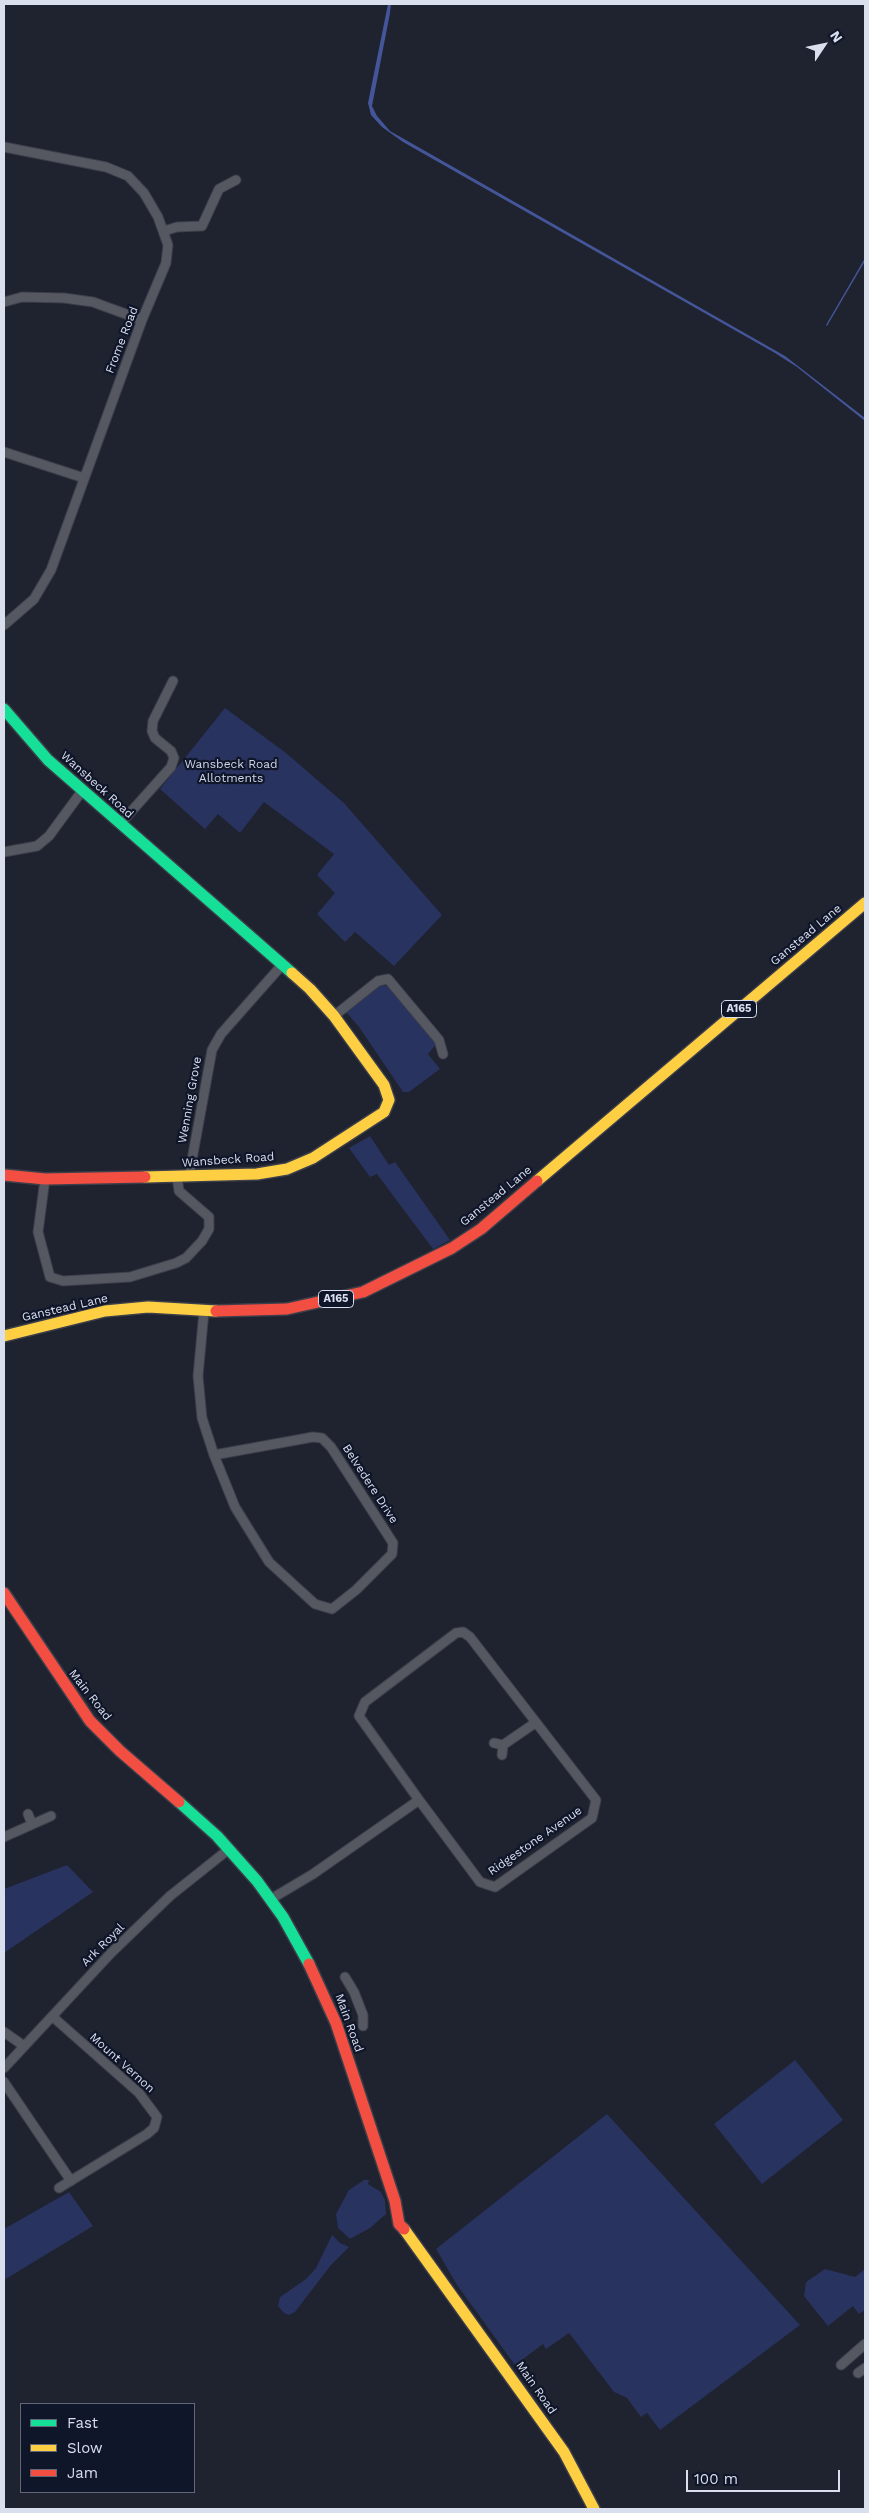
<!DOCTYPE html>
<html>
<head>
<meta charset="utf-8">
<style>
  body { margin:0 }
  #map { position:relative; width:869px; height:2513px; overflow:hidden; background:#1f222f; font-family:"Work Sans",sans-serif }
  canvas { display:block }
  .frame { position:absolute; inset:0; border:5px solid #dadfee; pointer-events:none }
  .legend { position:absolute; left:20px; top:2403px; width:175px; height:90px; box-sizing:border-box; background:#10162a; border:1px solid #616678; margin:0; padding:6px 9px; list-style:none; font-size:15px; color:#dadfee }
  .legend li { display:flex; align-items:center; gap:10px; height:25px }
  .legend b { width:25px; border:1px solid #616678 }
  .north { position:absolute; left:799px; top:20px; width:50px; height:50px; -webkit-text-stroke:4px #10162a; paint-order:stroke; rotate:56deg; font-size:14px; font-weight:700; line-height:20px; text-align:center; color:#dadfee }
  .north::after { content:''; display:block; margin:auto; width:18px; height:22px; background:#dadfee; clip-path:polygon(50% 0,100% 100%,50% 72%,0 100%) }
  .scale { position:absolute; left:686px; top:2470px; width:154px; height:22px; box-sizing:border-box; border:2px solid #dadfee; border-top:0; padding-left:6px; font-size:15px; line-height:18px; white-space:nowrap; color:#dadfee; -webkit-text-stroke:4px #10162a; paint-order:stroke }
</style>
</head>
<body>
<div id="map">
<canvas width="869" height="2513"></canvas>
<div class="frame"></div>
<ul class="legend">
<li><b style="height:6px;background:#16e098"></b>Fast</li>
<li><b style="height:6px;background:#ffcf43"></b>Slow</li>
<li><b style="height:6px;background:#f24e42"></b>Jam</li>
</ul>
<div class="north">N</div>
<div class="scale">100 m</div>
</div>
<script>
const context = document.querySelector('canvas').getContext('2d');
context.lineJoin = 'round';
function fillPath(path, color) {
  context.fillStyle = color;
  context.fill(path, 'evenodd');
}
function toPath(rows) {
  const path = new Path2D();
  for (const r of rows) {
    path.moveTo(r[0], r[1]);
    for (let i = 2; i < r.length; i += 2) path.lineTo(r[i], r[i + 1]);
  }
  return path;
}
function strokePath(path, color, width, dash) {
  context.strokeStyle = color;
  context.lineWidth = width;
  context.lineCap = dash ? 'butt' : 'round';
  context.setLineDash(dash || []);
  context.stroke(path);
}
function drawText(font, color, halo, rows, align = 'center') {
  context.font = font + ' "Work Sans",sans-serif';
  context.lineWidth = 4.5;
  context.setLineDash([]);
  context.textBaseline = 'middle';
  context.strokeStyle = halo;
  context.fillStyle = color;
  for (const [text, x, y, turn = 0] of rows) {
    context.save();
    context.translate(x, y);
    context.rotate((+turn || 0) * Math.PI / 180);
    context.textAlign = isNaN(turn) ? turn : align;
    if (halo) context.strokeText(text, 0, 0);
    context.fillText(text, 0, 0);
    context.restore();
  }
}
fillPath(toPath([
  [225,708,286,753,344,803,442,915,394,966,355,932,345,942,317,914,335,893,317,875,334,854,264,802,240,833,218,814,205,829,160,789],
  [381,985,390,987,437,1043,428,1054,440,1069,409,1092,403,1092,359,1027,346,1012],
  [370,1136,389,1165,395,1162,450,1240,433,1249,377,1174,370,1177,349,1148],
  [67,1865,93,1892,4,1953,4,1889],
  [795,2060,843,2120,762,2184,714,2124],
  [607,2114,800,2325,660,2430,647,2413,641,2417,627,2398,614,2392,569,2333,546,2349,543,2344,515,2365,457,2285,436,2249],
  [364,2180,369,2180,368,2184,381,2192,385,2200,386,2214,370,2228,350,2239,338,2228,336,2214,349,2190],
  [69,2192,93,2226,4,2280,4,2229],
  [332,2235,340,2243,349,2247,331,2265,295,2312,289,2315,284,2313,278,2306,280,2297,306,2279,316,2268],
  [825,2269,855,2277,865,2269,865,2310,859,2314,853,2306,828,2326,804,2296,806,2282]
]), '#28335f');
fillPath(toPath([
  [388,4,391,4,390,13,372,106,377,116,390,131,785,356,865,418,865,421,797,367,775,353,403,142,382,127,371,115,368,103],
  [865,258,865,261,827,326,826,325]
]), '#445699');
const street = toPath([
  [4,147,106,167,128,176,144,193,158,217,168,245,166,263,142,320,51,570,34,599,4,625],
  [164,231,177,227,202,226,219,189,236,180],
  [4,302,22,297,64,298,93,302,142,320],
  [4,452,84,478],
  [120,824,171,767,174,758,171,751,155,738,152,731,153,721,173,681],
  [4,852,37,846,49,836,82,791],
  [334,1016,378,981,388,979,439,1040,443,1054],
  [189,1176,212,1050,221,1034,282,965],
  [45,1179,38,1232,50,1277,63,1281,130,1277,176,1263,186,1258,202,1241,209,1229,209,1217,179,1191,177,1177],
  [204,1311,198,1376,202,1418,214,1455,235,1507,269,1562,315,1604,332,1609,356,1590,392,1554,393,1543,331,1447,322,1438,313,1437,214,1455],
  [494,1743,503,1745,502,1755],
  [503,1745,535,1723],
  [28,1814,32,1824],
  [4,1837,51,1816],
  [271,1899,313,1874,419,1800,359,1716,365,1702,456,1633,463,1632,470,1637,596,1800,592,1818,495,1887,480,1882,419,1800],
  [345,1977,354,1992,363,2015,363,2026],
  [53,2017,139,2093,157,2117,154,2128,147,2134,59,2188],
  [4,2032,24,2046],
  [4,2068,111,1953,170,1896,229,1849],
  [4,2082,71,2181],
  [841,2365,865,2344],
  [858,2373,865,2368]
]);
const fast = toPath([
  [4,709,48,760,292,973],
  [179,1802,217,1836,257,1881,283,1917,309,1964]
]);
const slow = toPath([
  [145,1177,257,1174,287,1169,313,1158,384,1112,389,1100,384,1085,334,1016,310,989,292,973],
  [537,1181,865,903],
  [4,1336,105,1311,148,1307,216,1311],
  [404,2229,564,2452,594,2509]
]);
const jam = toPath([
  [4,1175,45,1179,145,1177],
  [216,1311,287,1309,363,1292,452,1248,481,1229,537,1181],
  [4,1593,90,1721,120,1751,179,1802],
  [309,1964,336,2023,395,2201,399,2224,404,2229]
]);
strokePath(street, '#3c3f4a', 11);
strokePath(fast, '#3c3f4a', 14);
strokePath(slow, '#3c3f4a', 14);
strokePath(jam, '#3c3f4a', 14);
strokePath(street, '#555861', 9);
strokePath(fast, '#16e098', 11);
strokePath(slow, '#ffcf43', 11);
strokePath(jam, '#f24e42', 11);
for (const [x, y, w] of [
  [739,1009,35],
  [336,1299,35]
]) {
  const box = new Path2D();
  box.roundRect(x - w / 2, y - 8.5, w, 17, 4);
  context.fillStyle = '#10162a';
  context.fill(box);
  strokePath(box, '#dadfee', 1);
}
drawText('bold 11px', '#dadfee', null, [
  ["A165",739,1009],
  ["A165",336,1299]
]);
drawText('12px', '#dadfee', '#10162a', [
  ["Frome Road",122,340,-69],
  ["Wansbeck Road",97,785,42],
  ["Ganstead Lane",806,935,-40],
  ["Wenning Grove",190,1100,-80],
  ["Wansbeck Road",228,1160,-4],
  ["Ganstead Lane",496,1196,-39],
  ["Ganstead Lane",65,1308,-13],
  ["Belvedere Drive",370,1484,57],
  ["Main Road",90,1695,52],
  ["Ridgestone Avenue",535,1841,-35],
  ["Ark Royal",103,1945,-45],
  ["Main Road",349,2023,70],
  ["Mount Vernon",122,2063,42],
  ["Main Road",536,2388,55]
]);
drawText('12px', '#d0d7ec', '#10162a', [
  ["Wansbeck Road",231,764],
  ["Allotments",231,778]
]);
</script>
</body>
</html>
